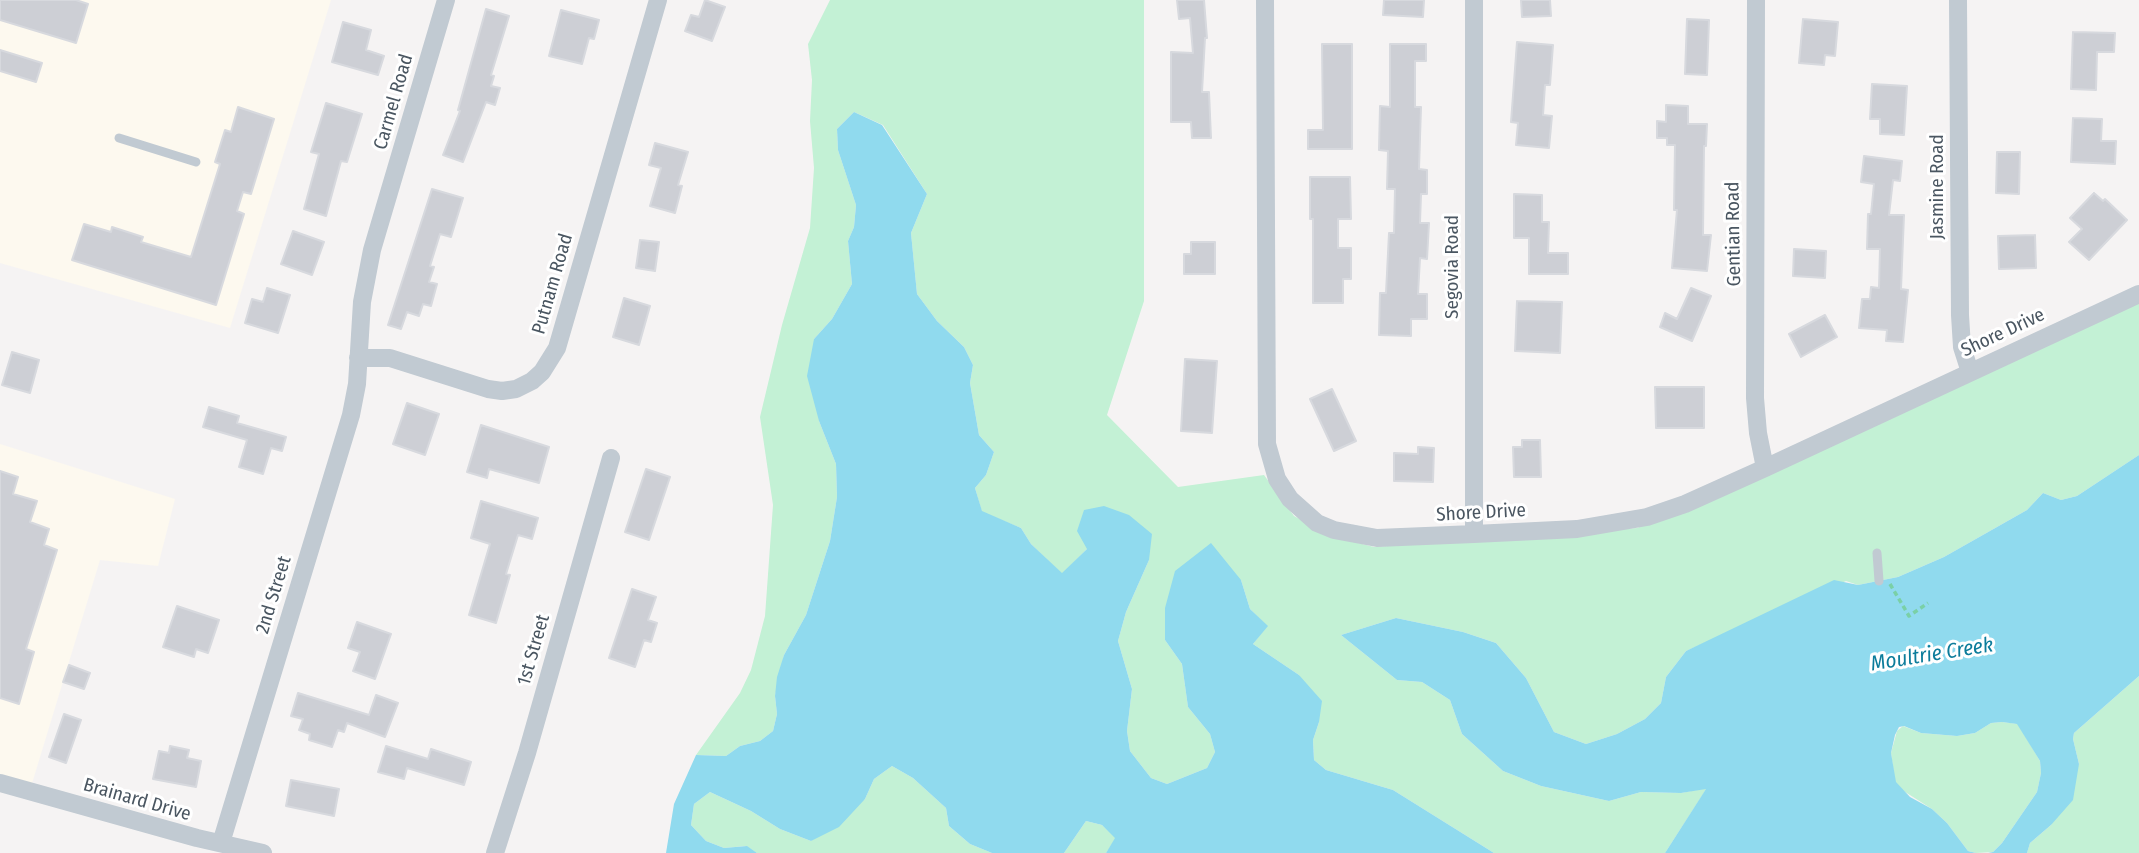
<!DOCTYPE html>
<html>
<head>
<meta charset="utf-8">
<style>
  body { margin:0 }
  canvas { display:block; background:#f5f3f3 }
</style>
</head>
<body>
<canvas width="2139" height="853"></canvas>
<script>
const context = document.querySelector('canvas').getContext('2d');
context.lineJoin = 'round';
function fillPath(path, color) {
  context.fillStyle = color;
  context.fill(path, 'evenodd');
}
function toPath(rows) {
  const path = new Path2D();
  for (const r of rows) {
    path.moveTo(r[0], r[1]);
    for (let i = 2; i < r.length; i += 2) path.lineTo(r[i], r[i + 1]);
  }
  return path;
}
function strokePath(path, color, width, dash) {
  context.strokeStyle = color;
  context.lineWidth = width;
  context.lineCap = dash ? 'butt' : 'round';
  context.setLineDash(dash || []);
  context.stroke(path);
}
function drawText(font, color, halo, rows, align = 'center') {
  context.font = font + ' "Fira Sans Condensed",sans-serif';
  context.lineWidth = 6;
  context.setLineDash([]);
  context.textBaseline = 'middle';
  context.strokeStyle = halo;
  context.fillStyle = color;
  for (const [text, x, y, turn = 0] of rows) {
    context.save();
    context.translate(x, y);
    context.rotate((+turn || 0) * Math.PI / 180);
    context.textAlign = isNaN(turn) ? turn : align;
    if (halo) context.strokeText(text, 0, 0);
    context.fillText(text, 0, 0);
    context.restore();
  }
}
fillPath(toPath([
  [0,0,331,0,230,328,0,263],
  [0,444,175,499,158,566,100,560,30,790,0,781]
]), '#fdf9ef');
fillPath(toPath([
  [830,0,1144,0,1144,301,1107,415,1178,487,1264,475,1294,516,1331,536,1374,547,1637,528,1821,451,2139,301,2139,455,2077,496,2061,500,2043,493,2027,510,1944,557,1898,577,1858,585,1846,581,1686,651,1666,677,1661,703,1645,719,1617,734,1586,744,1554,732,1526,678,1496,643,1463,632,1396,618,1341,635,1397,680,1422,682,1450,700,1462,734,1503,771,1541,786,1609,801,1641,792,1681,793,1707,788,1665,853,1494,853,1393,790,1326,770,1314,760,1313,740,1319,722,1299,675,1253,644,1267,626,1250,609,1241,580,1165,608,1165,640,1182,664,1188,707,1210,734,1215,752,1207,768,1167,784,1151,778,1130,751,1127,731,1132,689,1118,641,1126,612,1149,560,1087,549,1062,574,1031,544,1021,528,982,512,975,488,986,475,994,452,979,435,970,383,973,365,964,347,937,321,917,294,911,233,927,194,883,125,854,112,837,129,838,150,856,205,854,227,848,241,852,284,832,319,814,339,819,421,836,464,837,497,830,541,806,615,784,655,775,696,777,714,773,731,760,741,740,746,726,756,696,755,740,693,751,670,765,616,773,505,760,417,782,325,810,228,814,168,810,121,812,80,808,44],
  [2139,676,2139,853,2027,853,2030,843,2051,825,2079,764,2073,739,2074,733],
  [2002,722,2018,724,2040,761,2041,773,2037,792,2002,843,1993,852,1976,853,1968,851,1947,823,1932,809,1902,790,1895,782,1891,753,1897,731,1903,726,1921,733,1957,736,1975,733,1991,723],
  [892,766,913,778,946,808,949,826,970,844,992,853,757,853,746,846,724,848,706,841,691,825,694,804,710,792,751,811,780,829,811,841,865,799,874,779],
  [1086,821,1102,825,1116,838,1106,853,1064,853]
]), '#c3f1d5');
fillPath(toPath([
  [854,112,882,125,927,194,911,233,917,294,937,321,964,347,973,365,970,383,979,435,994,452,986,475,975,488,982,511,1021,528,1031,544,1062,573,1087,549,1077,531,1084,510,1104,506,1129,515,1152,534,1149,560,1126,612,1118,641,1132,689,1127,731,1130,751,1151,778,1167,784,1207,768,1215,752,1210,734,1188,707,1182,664,1165,640,1165,608,1175,571,1211,543,1241,580,1250,609,1268,626,1253,644,1299,675,1322,701,1319,722,1313,740,1314,760,1326,770,1393,790,1494,853,1106,853,1115,838,1102,825,1086,821,1064,853,992,853,970,844,949,826,946,808,913,778,892,766,874,779,865,799,839,827,811,841,780,829,751,811,710,792,694,804,691,825,706,841,724,848,747,846,757,853,666,853,674,804,696,755,726,756,740,746,760,741,773,731,777,714,775,696,777,677,784,655,806,615,830,541,837,497,836,464,819,421,807,376,814,339,832,319,852,284,848,241,854,227,856,205,838,150,837,129],
  [2139,455,2139,676,2074,733,2073,739,2079,764,2073,800,2051,825,2030,843,2027,853,1988,853,1993,852,2002,843,2037,792,2041,773,2040,761,2017,724,2002,722,1991,723,1975,733,1957,736,1921,733,1904,726,1899,727,1895,735,1891,753,1896,782,1910,797,1932,809,1947,823,1968,851,1976,853,1665,853,1706,789,1681,793,1641,792,1609,801,1541,786,1503,771,1462,734,1450,700,1422,682,1397,680,1341,635,1396,618,1463,632,1496,643,1526,678,1554,732,1586,744,1617,734,1645,719,1661,703,1666,677,1686,651,1834,580,1858,585,1898,577,1944,557,2027,510,2043,493,2061,500,2077,496]
]), '#90daee');
const building = toPath([
  [0,0,76,0,88,4,76,43,0,20,0,0],
  [705,0,725,7,712,41,685,31,691,15,699,17,705,0],
  [1177,0,1204,0,1207,38,1205,38,1202,92,1209,92,1211,138,1192,138,1191,122,1171,122,1171,52,1193,53,1190,18,1179,19,1177,0],
  [1384,0,1424,0,1423,17,1383,15,1384,0],
  [1521,0,1550,0,1551,16,1522,17,1521,0],
  [486,9,509,16,491,75,494,76,491,86,500,88,495,105,486,102,463,162,443,155,460,111,458,110,486,9],
  [561,10,599,20,594,39,589,38,582,64,549,56,561,10],
  [1687,19,1709,20,1707,75,1685,74,1687,19],
  [1803,19,1838,22,1835,56,1825,55,1824,65,1799,63,1803,19],
  [343,22,371,30,366,50,384,56,378,75,332,62,343,22],
  [2073,32,2115,33,2114,52,2097,52,2096,90,2071,89,2073,32],
  [1517,42,1553,45,1550,85,1545,85,1543,115,1552,116,1549,148,1516,145,1518,123,1511,122,1517,42],
  [1322,44,1352,44,1352,149,1308,149,1308,130,1323,130,1322,44],
  [1390,44,1426,44,1426,61,1415,61,1415,107,1421,107,1419,169,1427,170,1427,194,1421,194,1420,223,1429,223,1427,259,1420,258,1418,294,1427,294,1427,319,1411,319,1411,336,1379,335,1380,293,1386,293,1389,233,1394,233,1395,189,1387,189,1388,151,1379,150,1380,106,1390,107,1390,44],
  [0,50,42,63,36,82,0,71,0,50],
  [1872,84,1907,86,1904,135,1880,134,1880,119,1870,119,1872,84],
  [326,103,362,114,347,162,341,161,326,216,304,209,319,154,311,152,326,103],
  [1666,105,1688,106,1688,124,1707,124,1706,146,1704,146,1703,235,1711,235,1707,271,1672,268,1677,210,1674,210,1675,145,1667,145,1667,138,1657,138,1657,121,1666,122,1666,105],
  [238,107,274,119,251,194,243,192,237,211,244,214,216,305,72,260,84,224,111,232,112,227,143,237,141,242,191,257,220,164,215,162,225,130,231,132,238,107],
  [2073,118,2102,119,2101,141,2116,141,2115,164,2071,162,2073,118],
  [655,143,688,152,678,185,682,186,675,213,650,206,661,168,649,165,655,143],
  [1997,152,2020,152,2019,194,1996,193,1997,152],
  [1864,156,1902,161,1900,181,1893,180,1889,215,1904,215,1901,289,1908,290,1903,342,1886,341,1887,330,1859,328,1862,299,1870,299,1871,287,1879,288,1880,249,1867,249,1868,214,1871,214,1874,184,1861,182,1864,156],
  [1310,177,1350,177,1351,219,1338,219,1338,248,1351,248,1351,279,1343,279,1343,303,1313,303,1313,219,1310,219,1310,177],
  [432,189,463,198,451,237,440,234,430,266,434,267,429,282,437,284,431,306,423,304,419,316,407,312,401,329,388,325,432,189],
  [2094,193,2103,201,2105,199,2127,220,2089,260,2069,242,2082,229,2070,218,2094,193],
  [1514,194,1542,195,1542,222,1549,222,1548,253,1568,253,1568,274,1529,274,1529,238,1514,238,1514,194],
  [293,231,324,242,312,275,281,264,293,231],
  [2035,235,2036,268,1999,269,1998,236,2035,235],
  [640,240,659,242,655,271,636,268,640,240],
  [1191,242,1215,242,1215,274,1184,274,1184,254,1191,254,1191,242],
  [1794,249,1826,251,1825,278,1793,276,1794,249],
  [267,288,290,295,278,333,245,323,252,299,263,302,267,288],
  [1691,288,1711,296,1692,341,1660,327,1665,313,1677,319,1691,288],
  [624,298,650,306,639,345,613,337,624,298],
  [1517,301,1562,302,1560,353,1515,351,1517,301],
  [1825,315,1837,337,1801,357,1789,334,1825,315],
  [12,352,39,360,30,393,2,385,12,352],
  [1185,359,1217,361,1212,433,1181,431,1185,359],
  [1655,387,1704,387,1704,428,1656,428,1655,387],
  [1332,389,1356,441,1334,451,1310,399,1332,389],
  [407,403,439,414,425,455,393,444,407,403],
  [209,407,239,416,237,423,286,437,282,451,271,448,263,474,239,467,247,440,203,427,209,407],
  [481,425,549,447,539,483,489,469,487,478,467,472,481,425],
  [1522,440,1540,440,1541,477,1514,477,1513,447,1522,447,1522,440],
  [1418,447,1434,448,1433,482,1394,481,1394,453,1418,454,1418,447],
  [646,469,670,477,649,540,625,532,646,469],
  [0,471,18,477,13,494,37,501,30,522,49,529,44,545,57,550,26,649,34,652,19,704,0,698,0,471],
  [481,501,538,518,532,539,518,535,506,574,510,575,496,623,469,615,490,544,471,538,481,501],
  [632,589,656,597,648,620,657,623,651,642,644,640,635,667,609,658,632,589],
  [177,606,219,620,208,653,196,649,194,657,163,647,177,606],
  [357,622,391,634,375,679,353,671,360,652,348,648,357,622],
  [69,665,90,673,84,689,63,682,69,665],
  [298,693,369,715,376,695,398,703,385,737,347,723,344,732,338,730,332,747,309,740,310,734,299,730,303,719,291,716,298,693],
  [64,714,81,720,66,763,49,757,64,714],
  [170,746,189,750,187,758,201,761,196,787,153,779,159,751,169,753,170,746],
  [386,746,428,759,431,749,471,762,464,785,407,768,404,779,378,772,386,746],
  [291,780,339,789,334,816,286,806,291,780]
]);
fillPath(building, '#cdcfd5');
strokePath(building, '#d7d9de', 2);
strokePath(toPath([
  [1890,584,1909,616,1928,603]
]), '#7ad0a6', 3.5, [5, 3.5]);
strokePath(toPath([
  [119,138,196,162],
  [1877,553,1879,581]
]), '#c1cad2', 9);
strokePath(toPath([
  [1265,0,1267,444,1277,479,1290,499,1317,523,1334,530,1377,538,1474,534,1577,529,1647,517,1685,504,1765,468,2139,294],
  [1474,0,1474,534],
  [1756,0,1755,398,1758,433,1765,468],
  [1958,0,1960,315,1962,347,1970,372],
  [358,358,390,358,488,389,502,391,516,389,532,381,542,372,557,348,658,0],
  [0,783,197,838,263,853],
  [221,843,351,415,357,384,362,302,372,250,446,0],
  [495,853,527,753,611,458]
]), '#c1cad2', 18);
drawText('19px', '#4a5661', '#fff', [
  ["Carmel Road",394,102,-74],
  ["Jasmine Road",1938,187,-90],
  ["Gentian Road",1734,234,-91],
  ["Segovia Road",1453,267,-90],
  ["Putnam Road",553,284,-74],
  ["Shore Drive",2003,333,-25],
  ["Shore Drive",1481,513,-3],
  ["2nd Street",274,595,-73],
  ["1st Street",534,650,-74],
  ["Brainard Drive",137,800,16]
]);
drawText('italic 21px', '#0c7c9b', '#fff', [
  ["Moultrie Creek",1932,655,-9]
]);
</script>
</body>
</html>
